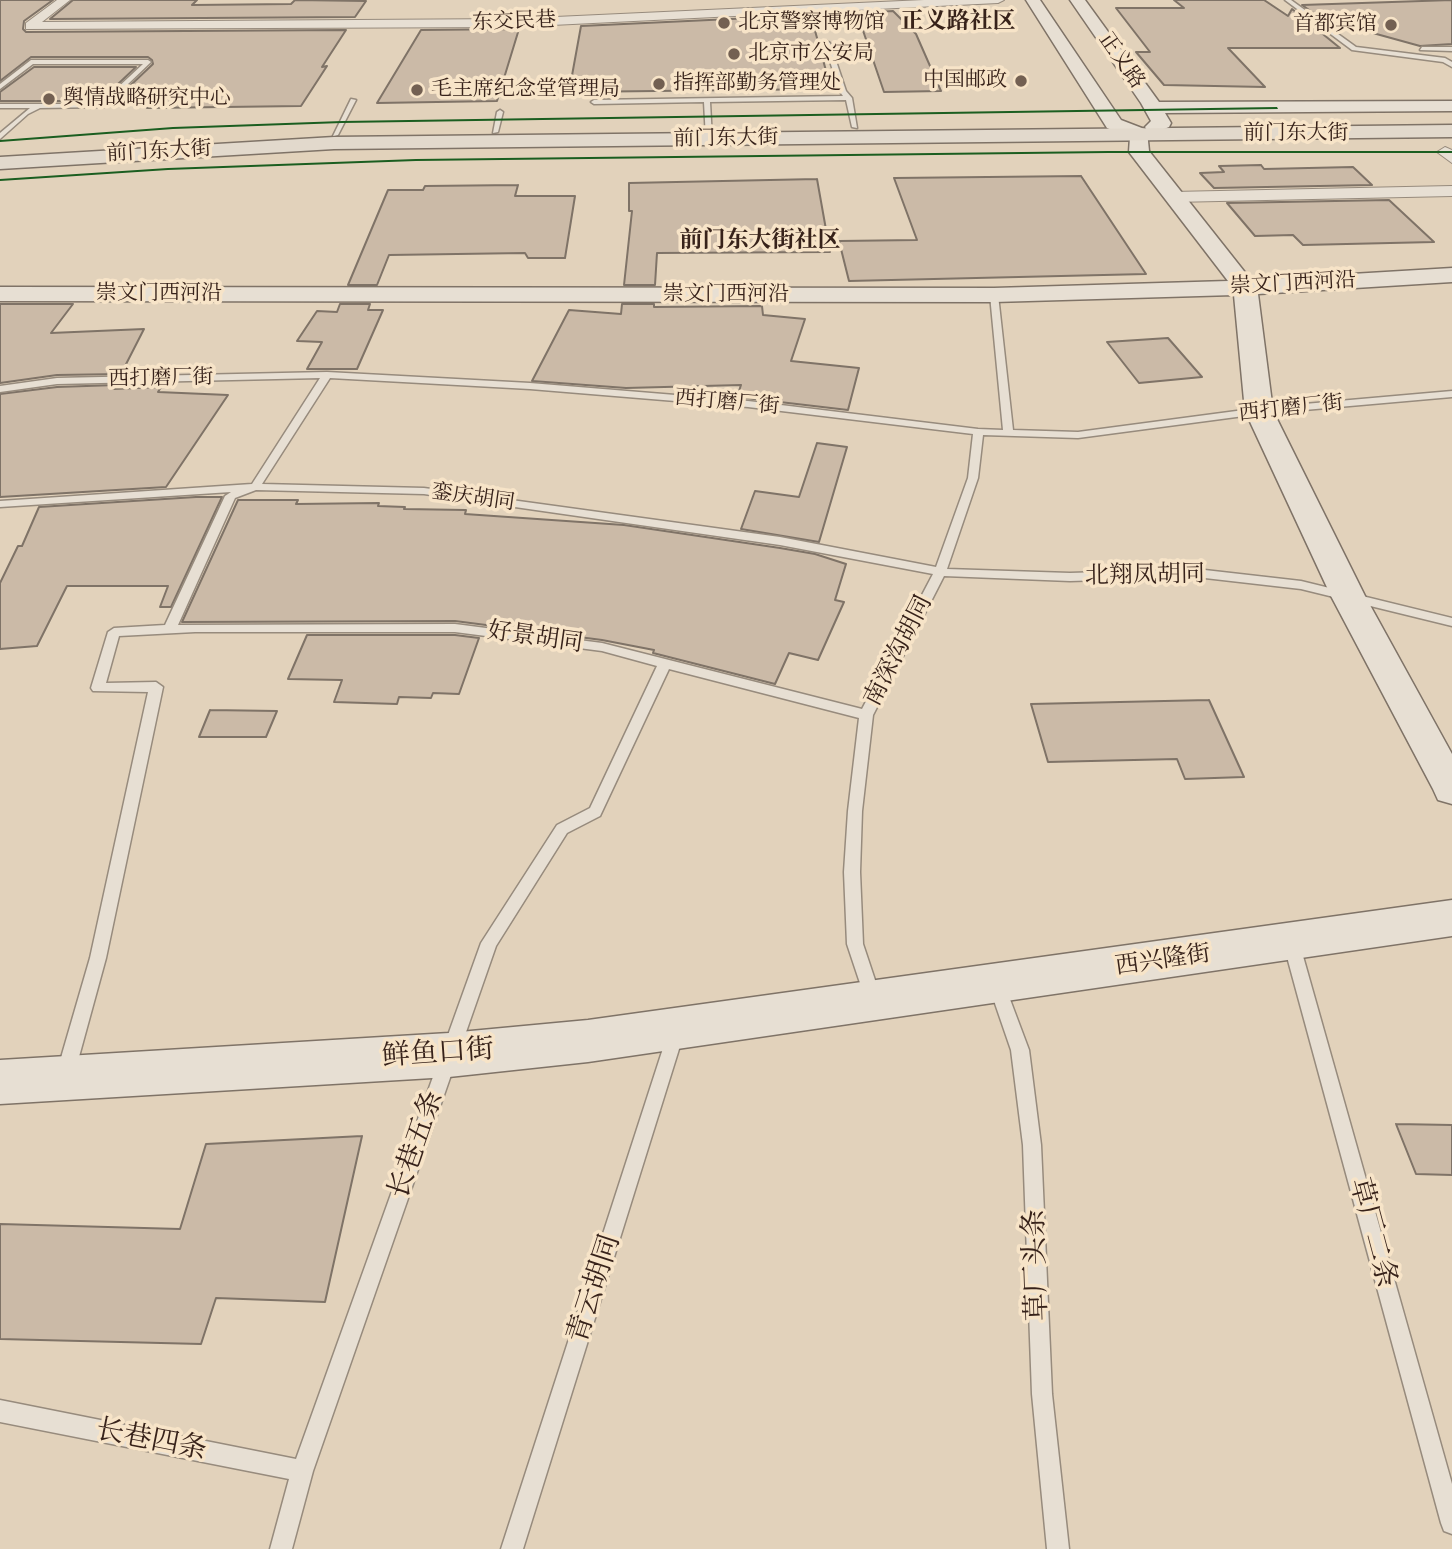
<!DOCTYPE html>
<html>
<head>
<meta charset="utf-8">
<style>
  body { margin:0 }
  canvas { display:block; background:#e2d2bb }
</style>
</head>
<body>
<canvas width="1452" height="1549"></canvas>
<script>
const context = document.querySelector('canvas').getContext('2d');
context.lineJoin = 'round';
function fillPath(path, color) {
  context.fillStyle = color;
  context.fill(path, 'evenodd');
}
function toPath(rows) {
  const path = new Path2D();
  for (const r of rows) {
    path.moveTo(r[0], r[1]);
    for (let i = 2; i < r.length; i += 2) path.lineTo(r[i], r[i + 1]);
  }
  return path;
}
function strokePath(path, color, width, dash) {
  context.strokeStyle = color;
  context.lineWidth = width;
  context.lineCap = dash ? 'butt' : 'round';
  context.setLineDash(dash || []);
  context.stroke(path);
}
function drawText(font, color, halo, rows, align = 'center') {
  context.font = font + ' Alegreya,"Noto Serif SC",serif';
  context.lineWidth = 7;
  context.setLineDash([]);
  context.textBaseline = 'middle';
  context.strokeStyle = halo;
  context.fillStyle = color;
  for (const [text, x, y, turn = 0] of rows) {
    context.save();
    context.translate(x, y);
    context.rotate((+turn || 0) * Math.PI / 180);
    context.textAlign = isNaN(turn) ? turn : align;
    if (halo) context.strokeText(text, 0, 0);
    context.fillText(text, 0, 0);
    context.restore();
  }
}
const building = toPath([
  [0,0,53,0,24,21,23,29,26,32,346,30,322,67,327,66,301,106,147,108,151,105,121,105,125,101,114,101,153,64,152,60,148,57,31,57,0,81,0,0],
  [73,0,197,0,192,5,291,4,295,0,366,1,355,17,50,19,73,0],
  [1174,0,1264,0,1288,16,1292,9,1340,48,1228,48,1265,87,1164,85,1136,52,1150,52,1116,8,1184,8,1174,0],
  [1452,0,1452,44,1420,46,1322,19,1302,5,1452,0],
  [893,11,916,34,941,91,884,92,857,13,893,11],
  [811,16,831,89,569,92,581,26,752,18,754,21,811,16],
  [519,29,497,101,377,103,421,30,519,29],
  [34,67,136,67,100,101,0,101,0,92,34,67],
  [1261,165,1264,169,1353,167,1372,185,1214,188,1200,173,1224,172,1219,166,1261,165],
  [1081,176,1146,274,849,281,839,241,917,240,894,178,1081,176],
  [817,179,830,252,657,253,655,285,624,285,632,211,629,211,629,183,817,179],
  [518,185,515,196,575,196,565,258,528,258,525,253,389,255,377,285,348,285,388,190,423,190,425,186,518,185],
  [1389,200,1434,242,1303,245,1293,235,1255,236,1227,203,1389,200],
  [0,304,73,304,51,333,144,329,121,374,57,375,0,383,0,304],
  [340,304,370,304,368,310,383,310,357,369,307,369,322,342,297,341,317,311,337,312,340,304],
  [622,304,654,304,654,307,762,306,763,315,805,319,791,361,859,368,848,410,737,397,741,385,626,388,532,381,569,310,621,314,622,304],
  [1168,338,1202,377,1139,383,1107,342,1168,338],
  [116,385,113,389,161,387,158,392,228,395,166,487,0,497,0,394,57,387,116,385],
  [817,443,847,447,819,542,741,529,755,491,799,497,817,443],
  [196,497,222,497,171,607,160,607,168,586,67,586,37,646,0,649,0,583,18,546,22,546,39,507,196,497],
  [238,500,298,500,296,504,379,503,378,506,405,507,404,509,466,510,465,514,624,525,780,548,815,554,846,564,835,600,844,602,818,660,789,653,775,684,653,653,654,650,602,640,455,621,182,622,238,500],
  [307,635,455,635,479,638,459,694,433,693,431,698,399,697,397,704,334,702,342,680,288,679,307,635],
  [1209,700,1244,777,1185,779,1177,759,1048,762,1031,704,1209,700],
  [210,710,277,711,266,737,199,737,210,710],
  [1396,1124,1452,1125,1452,1175,1416,1174,1396,1124],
  [362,1136,325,1302,216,1298,201,1344,0,1339,0,1224,180,1229,206,1144,362,1136]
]);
fillPath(building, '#cbbaa7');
strokePath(building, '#7f7367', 2);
const lane = toPath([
  [1285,0,1291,0,1356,47,1445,58,1452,62,1452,67,1443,62,1352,50,1285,0],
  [827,41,830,43,846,91,852,98,857,128,852,127,846,100,710,102,712,139,709,141,706,139,704,102,594,104,591,102,594,100,843,96,840,92,824,43,827,41],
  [1422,47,1452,47,1452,51,1420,50,1422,47],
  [31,60,148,60,151,62,104,107,40,108,28,114,0,139,0,133,30,108,0,108,0,104,100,104,143,64,33,64,0,89,0,84,31,60],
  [351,99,356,100,338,135,333,136,351,99],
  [500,110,503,112,498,132,493,133,497,112,500,110],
  [994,292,998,295,1013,430,1078,432,1259,408,1452,391,1452,397,1259,414,1078,438,983,435,978,478,947,569,1070,573,1196,569,1301,581,1452,618,1452,626,1301,589,1196,577,1070,581,944,576,873,715,862,811,860,872,863,944,881,998,879,1003,873,1005,867,1003,865,998,847,944,844,872,848,811,859,718,669,669,600,816,567,833,496,946,313,1471,292,1549,270,1549,289,1479,0,1422,0,1400,296,1459,481,943,557,825,590,808,657,666,602,651,455,632,195,632,119,636,106,683,156,682,163,687,106,958,74,1075,71,1081,65,1083,59,1081,56,1075,90,958,148,692,93,691,91,688,108,632,114,628,165,625,225,496,231,492,0,507,0,501,252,484,320,378,57,384,0,392,0,386,57,378,327,372,530,383,748,401,978,429,1003,430,990,295,994,292],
  [330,378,530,389,748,407,973,434,968,478,936,567,780,537,424,488,262,484,330,378],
  [256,490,424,494,780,545,933,574,862,709,602,643,455,624,178,625,235,498,256,490],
  [1291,935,1297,937,1299,942,1452,1484,1452,1534,1444,1531,1441,1523,1283,942,1285,937,1291,935],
  [997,979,1003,981,1005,986,1029,1050,1041,1145,1052,1394,1069,1549,1047,1549,1032,1394,1023,1145,1011,1050,989,986,991,981,997,979],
  [676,1025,682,1028,684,1033,523,1549,501,1549,668,1033,670,1028,676,1025]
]);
const street = toPath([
  [57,0,70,0,42,22,512,19,924,0,1004,0,998,3,512,27,26,29,26,23,57,0],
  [1445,147,1452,150,1452,163,1437,152,1445,147],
  [1452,186,1452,196,1173,202,1165,197,1173,192,1452,186]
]);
const secondary = toPath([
  [1026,0,1040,0,1121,120,1147,130,1145,127,1151,121,1141,103,1070,0,1085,0,1159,102,1452,101,1452,111,1165,113,1171,123,1169,127,1154,133,1147,131,1149,151,1251,280,1452,268,1452,282,1258,294,1273,411,1365,596,1452,754,1452,804,1438,800,1433,789,1331,596,1245,411,1234,295,994,302,0,301,0,287,994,288,1228,281,1129,152,1130,137,1107,128,1026,0],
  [1452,900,1452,936,588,1062,449,1077,0,1104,0,1060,449,1033,588,1020,1452,900]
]);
const primary = toPath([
  [1452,125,1452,137,334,149,0,169,0,157,334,137,1452,125]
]);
strokePath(lane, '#978b7d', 3);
strokePath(street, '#978b7d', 2);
strokePath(secondary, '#7f7367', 3);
strokePath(primary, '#7f7367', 3);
fillPath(lane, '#e7dfd3');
fillPath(street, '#e7dfd3');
fillPath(secondary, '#e7dfd3');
fillPath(primary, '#e2d9cc');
fillPath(toPath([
  [1277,107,1278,109,342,123,173,129,0,142,0,140,173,127,342,121,1277,107],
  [1108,151,1452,151,1452,153,1108,153,416,161,168,170,0,181,0,179,168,168,416,159,1108,151]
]), '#1b5e20');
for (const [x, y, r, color] of [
  [724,23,7,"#736052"],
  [1391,25,7,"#736052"],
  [734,54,7,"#736052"],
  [1021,81,7,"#736052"],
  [659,84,7,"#736052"],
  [417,90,7,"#736052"],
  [49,99,7,"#736052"]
]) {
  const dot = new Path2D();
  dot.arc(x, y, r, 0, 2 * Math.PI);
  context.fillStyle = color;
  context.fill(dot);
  strokePath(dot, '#f7e4c8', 2.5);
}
drawText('21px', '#37221a', '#f7e4c8', [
  ["东交民巷",514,22,-2],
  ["正义路",1121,61,55],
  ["前门东大街",1296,134],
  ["前门东大街",726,139,-1],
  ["前门东大街",159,152,-3],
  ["崇文门西河沿",1293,284,-3],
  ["崇文门西河沿",159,294],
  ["崇文门西河沿",726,295],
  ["西打磨厂街",161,379,-1],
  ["西打磨厂街",727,403,5],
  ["西打磨厂街",1291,409,-6],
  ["銮庆胡同",473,498,8]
]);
drawText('21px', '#37221a', '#f7e4c8', [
  ["北京警察博物馆",738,23],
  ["首都宾馆",1377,25,"right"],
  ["北京市公安局",748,54],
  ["中国邮政",1007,81,"right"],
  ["指挥部勤务管理处",673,84],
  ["毛主席纪念堂管理局",431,90],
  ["舆情战略研究中心",63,99]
], 'left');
drawText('bold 23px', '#37221a', '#f7e4c8', [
  ["正义路社区",958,22],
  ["前门东大街社区",760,241]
]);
drawText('24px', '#37221a', '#f7e4c8', [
  ["北翔凤胡同",1145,576,-1],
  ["好景胡同",535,638,8],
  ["南深沟胡同",899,651,-63],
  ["西兴隆街",1163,961,-8]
]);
drawText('28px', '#37221a', '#f7e4c8', [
  ["鲜鱼口街",438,1054,-4],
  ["长巷五条",417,1145,-71],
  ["草厂二条",1372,1233,75],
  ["草厂头条",1037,1265,-92],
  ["青云胡同",595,1289,-72],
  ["长巷四条",151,1441,11]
]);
</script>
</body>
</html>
